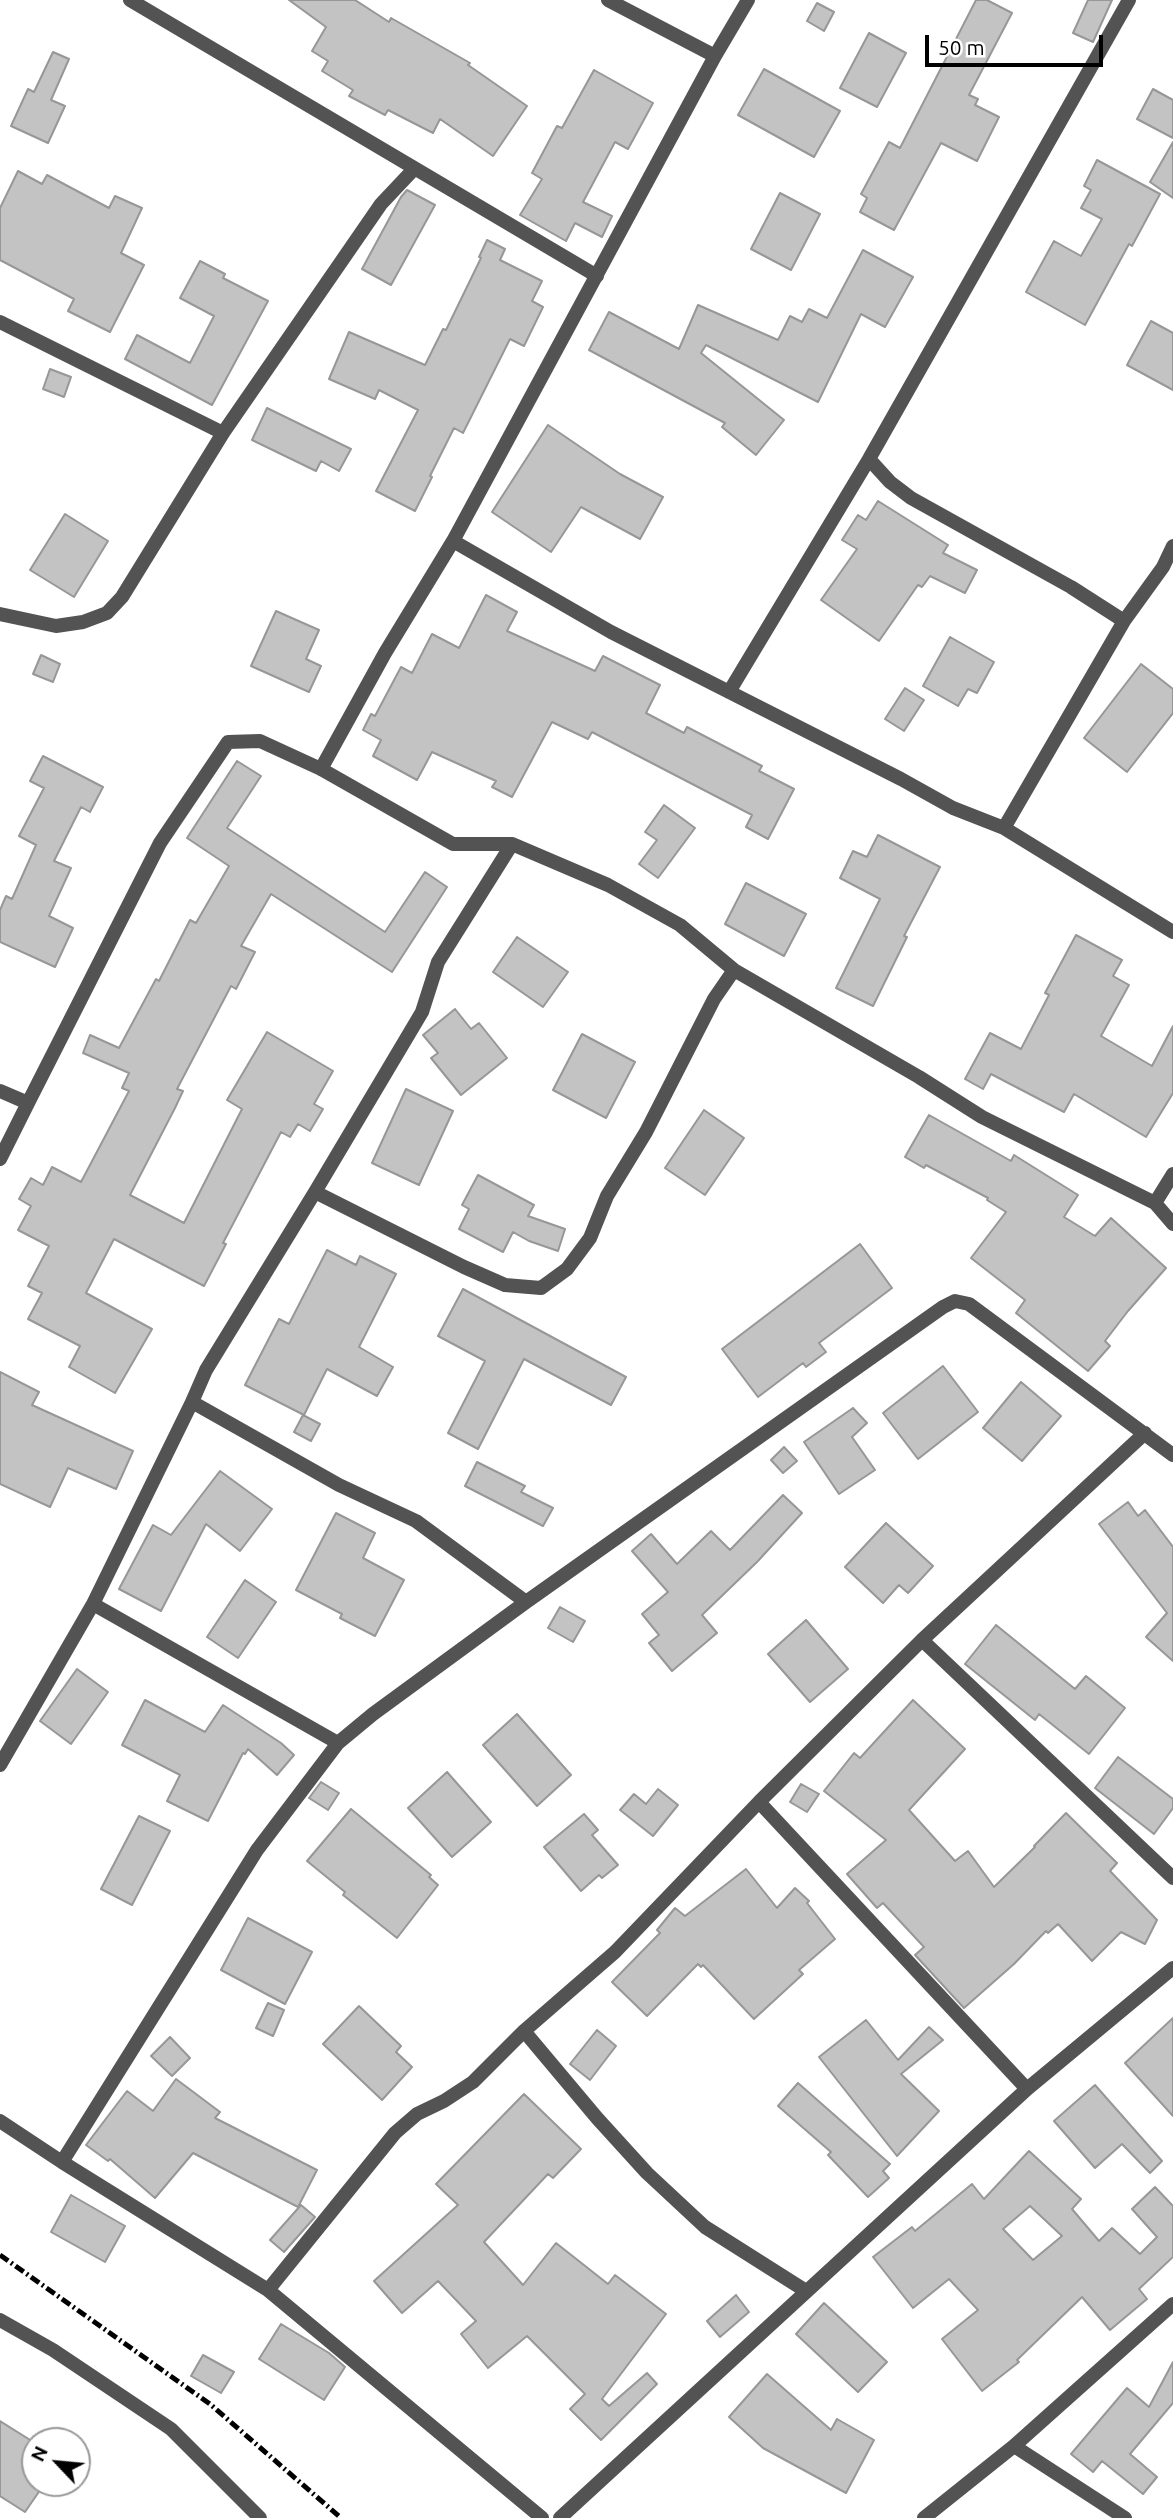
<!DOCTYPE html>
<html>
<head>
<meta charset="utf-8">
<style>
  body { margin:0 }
  #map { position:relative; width:1173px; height:2518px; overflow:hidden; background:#fff; font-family:Ubuntu,sans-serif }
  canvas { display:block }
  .north { position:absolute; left:21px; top:2427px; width:70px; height:70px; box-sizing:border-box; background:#fff; border:2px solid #999; border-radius:50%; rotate:296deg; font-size:19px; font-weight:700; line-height:28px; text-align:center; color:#000 }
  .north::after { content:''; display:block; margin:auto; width:24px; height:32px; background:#000; clip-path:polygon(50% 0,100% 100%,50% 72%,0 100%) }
  .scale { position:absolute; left:925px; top:35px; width:178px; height:32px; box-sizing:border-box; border:4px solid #000; border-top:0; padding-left:9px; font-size:21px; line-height:24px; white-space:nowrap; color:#000; -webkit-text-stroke:5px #fff; paint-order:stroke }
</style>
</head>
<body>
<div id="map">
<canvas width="1173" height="2518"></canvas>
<div class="north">N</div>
<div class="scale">50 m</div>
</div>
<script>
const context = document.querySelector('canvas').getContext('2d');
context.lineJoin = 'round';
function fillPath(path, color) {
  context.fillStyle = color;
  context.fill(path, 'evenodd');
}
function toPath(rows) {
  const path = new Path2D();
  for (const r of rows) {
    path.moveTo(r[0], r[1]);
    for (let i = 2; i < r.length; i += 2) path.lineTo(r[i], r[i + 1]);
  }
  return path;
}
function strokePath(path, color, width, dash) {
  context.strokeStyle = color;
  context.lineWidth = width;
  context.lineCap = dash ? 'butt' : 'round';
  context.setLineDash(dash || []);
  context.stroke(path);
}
const building = toPath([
  [289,0,355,0,389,22,391,18,470,63,468,65,527,106,493,156,440,119,433,133,388,110,385,115,349,96,353,90,322,71,328,61,312,51,326,27,289,0],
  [976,0,987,0,1012,13,969,95,978,99,975,105,999,117,977,161,941,143,894,230,860,212,867,198,861,194,889,142,900,148,976,0],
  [1088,0,1112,0,1093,42,1073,33,1088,0],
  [817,3,834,12,824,31,807,21,817,3],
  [869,33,906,53,877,107,840,88,869,33],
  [53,52,69,59,51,100,65,106,48,143,11,126,28,89,34,92,53,52],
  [764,69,840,111,814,157,738,115,764,69],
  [594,70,653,103,628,149,615,142,583,202,612,216,602,237,575,223,566,241,520,215,542,179,532,173,557,126,562,128,594,70],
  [1153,89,1173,100,1173,138,1137,119,1153,89],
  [1173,142,1173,198,1150,182,1173,142],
  [1097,160,1160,194,1132,246,1129,244,1085,325,1026,292,1054,241,1081,256,1102,219,1081,208,1091,190,1084,186,1097,160],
  [18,171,42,184,47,175,109,208,115,196,142,208,121,253,144,265,110,332,68,311,74,299,0,260,0,208,18,171],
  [407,190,435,205,391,285,362,269,401,197,407,190],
  [780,193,820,214,791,270,751,249,780,193],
  [487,240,505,249,500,260,542,281,532,301,543,307,524,346,510,339,463,433,454,428,430,476,432,477,415,511,376,491,418,410,379,390,375,399,329,379,349,332,425,365,443,329,446,330,481,258,479,257,487,240],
  [863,250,913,277,885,327,861,314,818,402,706,345,701,353,784,420,756,455,722,427,725,423,589,350,609,312,679,349,698,305,778,340,790,316,802,322,809,309,827,318,863,250],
  [200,261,225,274,223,278,268,301,212,405,125,359,137,335,190,363,214,316,180,298,200,261],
  [1151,321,1173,333,1173,390,1127,365,1151,321],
  [50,369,71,377,64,397,43,389,50,369],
  [267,408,351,449,339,471,321,461,316,471,252,440,267,408],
  [548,425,620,474,663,497,640,539,581,507,551,552,492,512,548,425],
  [878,501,948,545,943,553,977,570,965,593,930,576,922,587,918,585,879,641,821,600,857,549,842,540,858,515,866,520,878,501],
  [65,514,108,541,74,597,30,570,65,514],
  [486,595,517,612,507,631,595,671,603,656,660,685,646,713,684,733,687,727,762,766,759,771,794,789,768,839,746,827,752,815,592,732,588,739,552,722,512,797,492,787,496,781,432,752,417,780,373,756,381,740,363,730,371,714,375,716,401,667,412,673,432,634,459,648,486,595],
  [276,611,319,630,306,659,321,666,309,692,251,666,276,611],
  [950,637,994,662,977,693,968,689,958,706,923,686,950,637],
  [41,655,60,664,53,682,33,674,41,655],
  [1141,664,1173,689,1173,713,1127,772,1084,738,1141,664],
  [905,688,924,700,904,731,885,719,905,688],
  [43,756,103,787,90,812,81,807,54,861,71,868,49,916,73,928,55,967,0,942,0,910,6,896,12,899,36,845,19,836,44,788,30,781,43,756],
  [237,761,261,776,227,828,385,932,425,872,447,887,392,972,271,894,241,946,255,952,236,989,231,986,177,1089,183,1091,175,1108,130,1195,184,1223,242,1109,227,1100,267,1032,333,1071,314,1104,323,1109,310,1131,298,1124,290,1137,281,1132,223,1243,226,1244,204,1286,114,1239,86,1293,152,1329,115,1393,69,1367,80,1346,28,1319,42,1293,28,1286,49,1246,18,1230,31,1206,19,1199,31,1178,43,1185,52,1167,81,1182,129,1091,122,1088,129,1073,83,1053,90,1035,119,1048,156,979,159,981,190,920,196,923,229,866,187,838,237,761],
  [664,805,695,828,658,878,639,864,657,840,645,832,664,805],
  [878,835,940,867,904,936,907,937,873,1006,836,988,880,899,840,878,853,851,867,857,878,835],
  [746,883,806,914,784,956,725,924,746,883],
  [1076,935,1122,960,1113,976,1129,985,1101,1036,1152,1066,1173,1026,1173,1093,1146,1137,1074,1094,1064,1112,991,1074,983,1089,965,1079,990,1033,1021,1049,1049,995,1045,993,1076,935],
  [517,937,568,972,543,1007,493,972,517,937],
  [455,1009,471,1029,479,1023,507,1058,461,1095,431,1058,438,1053,423,1035,455,1009],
  [582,1034,635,1062,606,1118,553,1090,582,1034],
  [406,1089,453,1111,419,1185,372,1163,406,1089],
  [704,1110,744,1138,705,1195,665,1168,704,1110],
  [929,1115,1011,1161,1014,1155,1078,1195,1064,1217,1095,1236,1111,1218,1166,1268,1128,1311,1105,1341,1110,1346,1088,1371,1016,1313,1025,1300,971,1258,1006,1212,987,1200,988,1198,926,1165,924,1168,905,1157,929,1115],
  [478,1175,534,1205,528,1216,565,1229,558,1251,529,1241,513,1232,503,1252,459,1229,469,1209,462,1205,478,1175],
  [860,1244,892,1288,819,1343,826,1352,806,1367,803,1363,758,1397,722,1349,860,1244],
  [327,1250,356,1265,360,1256,396,1274,359,1347,393,1367,377,1396,327,1369,304,1415,245,1385,279,1319,289,1324,327,1250],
  [463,1289,626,1377,611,1405,524,1359,478,1449,448,1433,485,1361,438,1336,463,1289],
  [943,1366,978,1412,918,1459,883,1413,943,1366],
  [0,1372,39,1392,32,1405,133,1451,116,1489,68,1468,50,1507,0,1484,0,1372],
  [1021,1382,1061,1416,1022,1461,983,1428,1021,1382],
  [853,1408,867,1423,852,1437,875,1470,839,1494,804,1442,853,1408],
  [303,1415,320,1424,311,1441,294,1432,303,1415],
  [784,1447,797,1461,783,1473,771,1460,784,1447],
  [477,1462,525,1486,521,1492,553,1508,543,1526,465,1486,477,1462],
  [220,1471,272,1509,240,1551,206,1524,161,1611,119,1589,153,1525,171,1535,220,1471],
  [783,1495,802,1513,757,1562,702,1615,717,1633,672,1671,649,1643,659,1635,642,1614,668,1592,632,1551,651,1534,677,1564,711,1531,730,1550,783,1495],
  [1128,1502,1138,1516,1145,1510,1173,1547,1173,1661,1146,1637,1167,1613,1099,1524,1128,1502],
  [336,1513,375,1533,363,1558,404,1580,375,1636,340,1618,342,1614,296,1590,336,1513],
  [886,1523,933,1566,908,1593,899,1585,883,1603,845,1567,886,1523],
  [245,1580,276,1602,238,1658,207,1637,245,1580],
  [560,1607,585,1621,573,1642,548,1628,560,1607],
  [806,1620,848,1669,810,1702,768,1654,806,1620],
  [996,1625,1075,1689,1086,1676,1125,1708,1089,1754,1039,1714,1035,1720,965,1664,996,1625],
  [77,1669,108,1692,71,1744,40,1721,77,1669],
  [145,1700,205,1732,223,1705,281,1743,294,1755,277,1775,248,1749,245,1754,243,1753,208,1821,167,1801,180,1775,122,1745,145,1700],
  [913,1700,965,1749,909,1810,955,1861,968,1851,994,1887,1035,1847,1034,1846,1066,1813,1117,1863,1110,1871,1157,1920,1145,1944,1121,1932,1092,1961,1058,1924,1048,1933,1046,1931,1014,1964,964,2008,915,1955,924,1947,883,1903,877,1908,847,1874,886,1840,824,1791,854,1753,860,1758,913,1700],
  [517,1714,571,1775,537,1806,483,1745,517,1714],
  [1118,1757,1173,1799,1173,1808,1154,1834,1095,1788,1118,1757],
  [447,1772,491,1822,452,1857,408,1808,447,1772],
  [321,1782,339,1793,328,1810,309,1798,321,1782],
  [801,1784,819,1794,807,1812,790,1802,801,1784],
  [658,1789,678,1805,653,1836,620,1810,634,1794,646,1804,658,1789],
  [351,1809,431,1875,429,1877,438,1885,397,1938,343,1895,345,1892,307,1861,351,1809],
  [584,1814,598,1830,592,1835,618,1865,602,1878,599,1875,581,1891,544,1847,584,1814],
  [139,1816,170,1831,132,1905,101,1889,139,1816],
  [746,1869,777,1908,795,1888,809,1901,807,1903,835,1939,799,1970,803,1974,754,2019,703,1965,701,1967,698,1964,647,2016,612,1982,660,1933,657,1930,675,1908,685,1916,746,1869],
  [248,1918,312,1952,285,2004,221,1970,248,1918],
  [268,2003,284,2010,273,2036,256,2028,268,2003],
  [359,2006,401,2046,396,2052,412,2067,382,2100,323,2044,359,2006],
  [1173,2018,1173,2116,1125,2063,1173,2018],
  [866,2020,898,2060,929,2027,943,2040,901,2074,939,2111,897,2156,819,2057,866,2020],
  [597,2030,616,2046,590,2080,570,2064,597,2030],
  [170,2037,190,2058,172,2076,151,2056,170,2037],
  [176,2079,220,2112,215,2118,317,2170,298,2207,193,2153,155,2198,110,2159,108,2161,86,2145,127,2091,153,2111,176,2079],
  [798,2083,890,2164,883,2171,889,2178,868,2197,828,2155,831,2152,778,2106,798,2083],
  [1095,2085,1162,2161,1150,2173,1122,2144,1095,2168,1054,2121,1095,2085],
  [524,2094,581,2149,553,2178,548,2174,484,2242,523,2285,556,2243,608,2284,615,2275,666,2314,602,2399,609,2406,647,2373,657,2384,601,2440,570,2409,585,2394,527,2336,488,2368,461,2334,476,2321,438,2281,402,2313,374,2281,458,2205,436,2184,524,2094],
  [1029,2151,1081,2199,1072,2209,1099,2241,1112,2228,1140,2254,1157,2237,1132,2209,1155,2187,1173,2206,1173,2257,1139,2289,1147,2299,1110,2330,1082,2297,1017,2360,1019,2362,982,2391,942,2339,978,2310,949,2279,913,2308,873,2257,912,2227,915,2231,972,2184,984,2199,1029,2151],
  [1030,2206,1062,2236,1033,2260,1003,2229,1030,2206],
  [71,2195,125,2226,105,2262,51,2232,71,2195],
  [301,2205,315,2217,284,2252,270,2240,301,2205],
  [736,2295,749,2312,720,2337,707,2321,736,2295],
  [824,2303,887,2362,858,2392,796,2334,824,2303],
  [281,2324,329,2353,345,2367,324,2400,259,2359,281,2324],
  [203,2355,234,2372,221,2393,191,2376,203,2355],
  [1173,2362,1173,2403,1130,2454,1157,2477,1143,2494,1102,2461,1093,2472,1071,2454,1127,2388,1149,2407,1173,2362],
  [767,2374,831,2430,837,2419,874,2440,846,2493,763,2448,729,2417,767,2374],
  [0,2421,35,2443,35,2483,45,2483,25,2512,0,2496,0,2421]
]);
fillPath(building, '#c3c3c3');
strokePath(building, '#979797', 2);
strokePath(toPath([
  [130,0,597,276],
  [608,0,715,56],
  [0,322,223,433],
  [869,459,890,482,911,498,1071,587,1124,621],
  [453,541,611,632,901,779,953,808,1004,828,1173,932],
  [0,614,56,626,83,622,107,613,122,597,223,433,381,204,414,169],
  [729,692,869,459,1129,0],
  [321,769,385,653,453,541,715,56,748,0],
  [1004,828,1124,621,1163,567,1173,546],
  [512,844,438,962,422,1012,315,1192,206,1370,192,1402,339,1485,416,1521,526,1602],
  [0,1091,28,1103,0,1159],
  [28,1103,160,843,228,742,260,741,321,769,453,844,512,844,608,885,680,925,734,970,919,1077,982,1117,1155,1203,1173,1224],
  [315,1192,464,1267,505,1285,541,1288,567,1269,590,1238,607,1196,646,1132,714,999,734,970],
  [1155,1203,1173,1174],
  [93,1604,338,1743],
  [922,1640,1173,1878],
  [0,1765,93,1604,192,1402],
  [759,1802,1027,2089],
  [524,2031,597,2118,647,2173,705,2227,806,2291],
  [0,2121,62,2162,257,1850,338,1743,373,1714,526,1602,943,1307,955,1301,969,1304,1173,1455],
  [62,2162,268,2290,395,2133,417,2114,444,2101,473,2082,524,2031,615,1952,759,1802,922,1640,1145,1433],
  [268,2290,542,2518],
  [0,2320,53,2350,171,2429,260,2518],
  [1014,2446,1125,2518],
  [560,2518,1027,2089,1173,1968],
  [924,2518,1014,2446,1173,2304]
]), '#535353', 14);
strokePath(toPath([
  [0,2255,210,2404,341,2518]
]), '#000', 5, [10, 3.5, 2, 3.5]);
</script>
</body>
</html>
